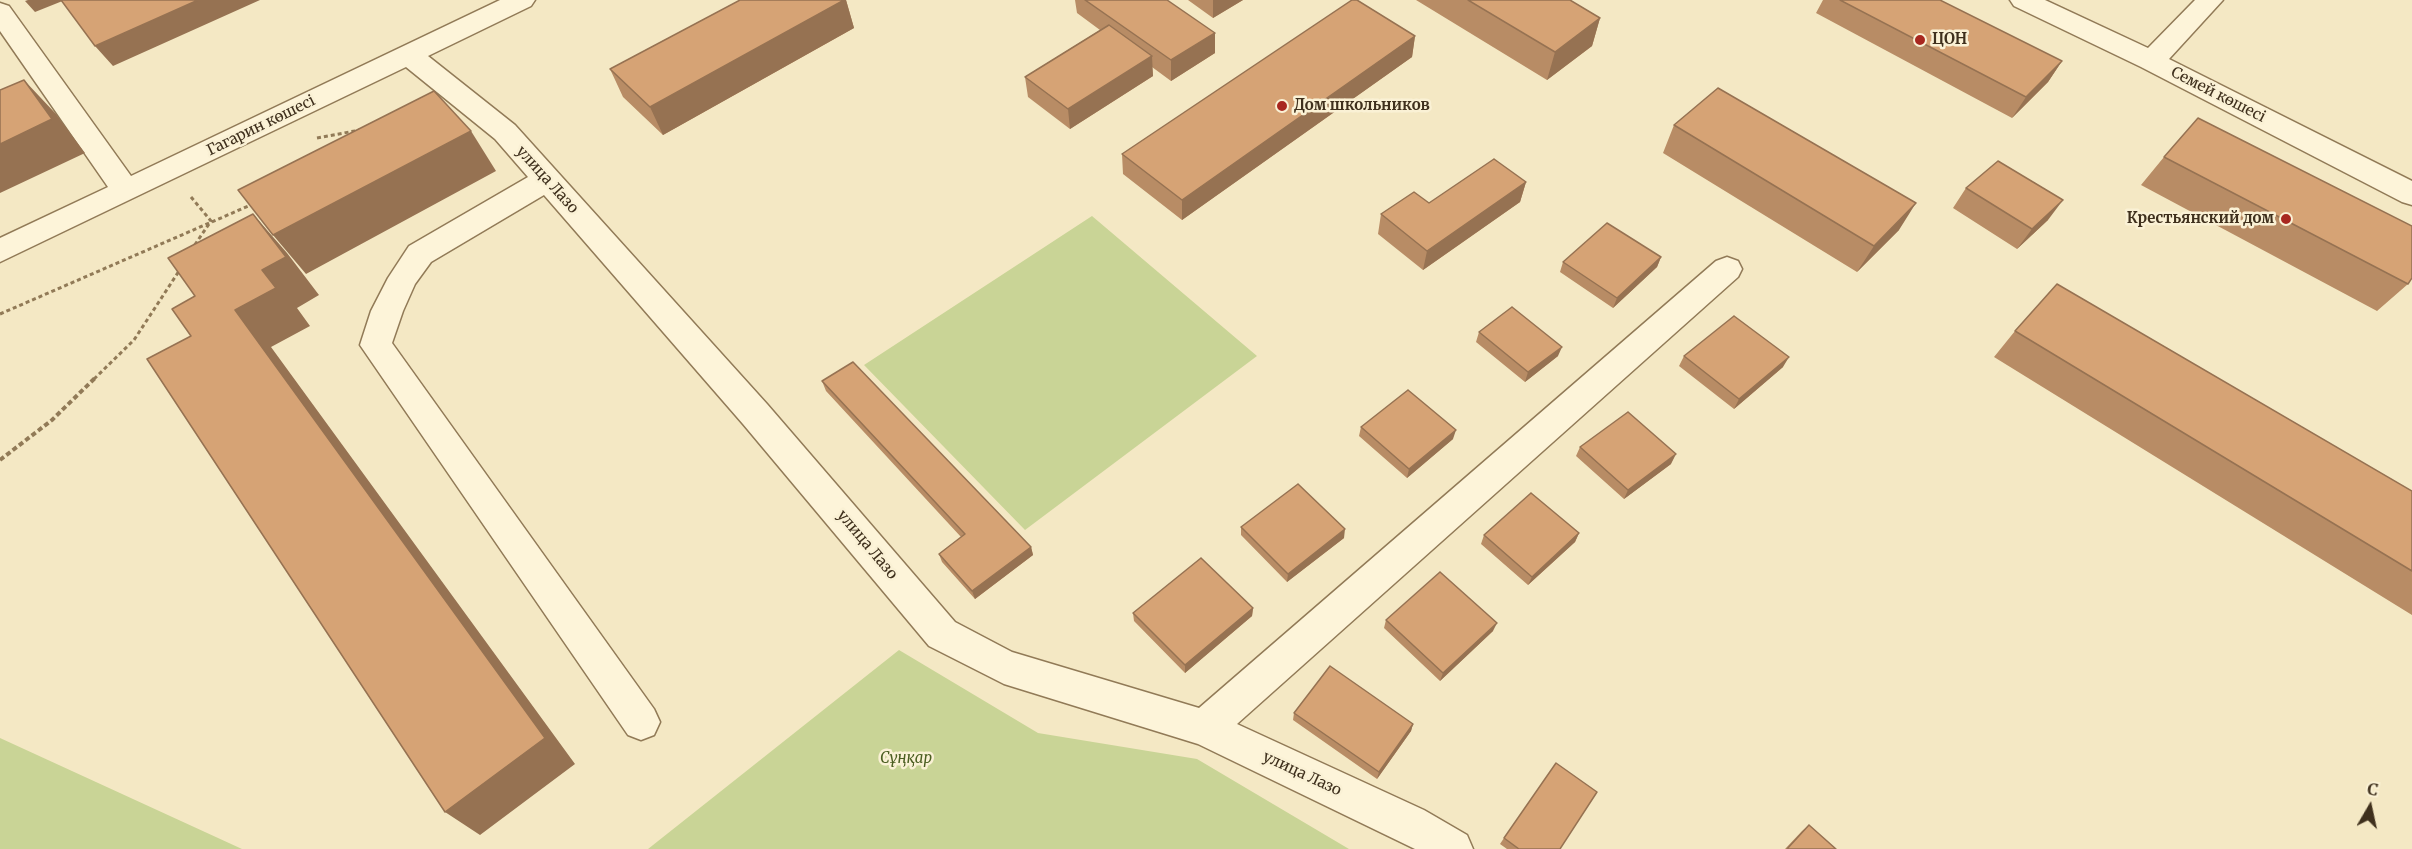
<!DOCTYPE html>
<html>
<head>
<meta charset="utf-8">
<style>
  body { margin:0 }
  #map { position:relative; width:2412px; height:849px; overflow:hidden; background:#f4e8c4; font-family:Merriweather,serif }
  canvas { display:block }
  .north { position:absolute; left:2340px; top:777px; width:60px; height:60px; -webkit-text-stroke:4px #faf1d5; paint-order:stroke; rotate:9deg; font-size:16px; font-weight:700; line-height:24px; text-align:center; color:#3f301d }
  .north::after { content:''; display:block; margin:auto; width:21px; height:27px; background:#3f301d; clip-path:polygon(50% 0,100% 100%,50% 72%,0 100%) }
</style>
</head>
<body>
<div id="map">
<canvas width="2412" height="849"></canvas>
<div class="north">С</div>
</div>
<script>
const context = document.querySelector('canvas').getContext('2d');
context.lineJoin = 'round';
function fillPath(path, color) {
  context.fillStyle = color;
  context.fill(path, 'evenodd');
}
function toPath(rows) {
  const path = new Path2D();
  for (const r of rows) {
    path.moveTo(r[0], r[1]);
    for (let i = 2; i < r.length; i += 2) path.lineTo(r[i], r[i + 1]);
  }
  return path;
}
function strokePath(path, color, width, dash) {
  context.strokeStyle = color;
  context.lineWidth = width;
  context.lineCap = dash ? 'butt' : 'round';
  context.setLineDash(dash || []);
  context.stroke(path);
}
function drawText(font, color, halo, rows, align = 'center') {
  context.font = font + ' Merriweather,serif';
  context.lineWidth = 5;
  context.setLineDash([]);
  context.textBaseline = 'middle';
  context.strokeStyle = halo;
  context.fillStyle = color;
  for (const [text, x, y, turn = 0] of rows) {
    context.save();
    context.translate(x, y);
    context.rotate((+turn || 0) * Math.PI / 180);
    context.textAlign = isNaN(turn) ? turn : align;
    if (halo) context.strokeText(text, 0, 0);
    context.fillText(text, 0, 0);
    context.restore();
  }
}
fillPath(toPath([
  [1092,216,1257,356,1025,530,864,365],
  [899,650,1038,733,1197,759,1349,849,648,849],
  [0,738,242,849,0,849]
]), '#c9d496');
const minor = toPath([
  [500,0,535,0,531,6,428,56,515,125,767,404,955,622,1012,652,1199,708,1716,261,1727,257,1738,261,1742,269,1738,277,1237,724,1424,810,1467,835,1473,849,1415,849,1198,744,1004,684,929,646,743,424,544,195,431,262,415,284,403,311,392,343,654,709,660,722,654,735,641,740,628,735,360,345,371,311,388,278,409,246,528,177,495,139,406,67,0,262,0,238,108,187,0,31,0,3,9,6,131,176,500,0],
  [2010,0,2045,0,2148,48,2195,0,2223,0,2169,59,2412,181,2412,205,2402,202,2141,67,2014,6,2010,0]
]);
strokePath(minor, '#917a57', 3);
strokePath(toPath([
  [317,138,360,130],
  [191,197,211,221,194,246],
  [0,314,253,204],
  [94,379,134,340,181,268]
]), '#917a57', 3, [4, 3]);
strokePath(toPath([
  [0,460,52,420,96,377]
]), '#917a57', 4, [5, 3]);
fillPath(minor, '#fdf4d9');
fillPath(toPath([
  [740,0,846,0,854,28,663,135,623,97,610,69],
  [1075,0,1167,0,1215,53,1171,81,1152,67,1153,76,1070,129,1028,97,1025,77,1100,30,1077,13],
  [1188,0,1243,0,1213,18],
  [1416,0,1570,0,1600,18,1592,46,1547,80],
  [1823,0,1940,0,2062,61,2048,82,2012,118,1816,13],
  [1415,36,1412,57,1182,220,1123,174,1122,154],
  [1674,125,1899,230,1857,272,1663,153],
  [2164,157,2408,284,2377,311,2141,185],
  [1526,182,1520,202,1423,270,1378,234,1381,214],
  [1966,188,2048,220,2017,249,1953,208],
  [1661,257,1657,267,1613,308,1560,272,1563,262],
  [2015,331,2412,491,2412,615,1994,357],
  [1479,332,1558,356,1525,382,1476,342],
  [1684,356,1783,367,1734,409,1679,366],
  [822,381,1031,547,1033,555,975,599,942,562,939,554,961,537,826,391],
  [1361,427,1453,439,1407,478,1359,436],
  [1580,447,1671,464,1624,499,1576,456],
  [1241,527,1344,538,1287,582,1241,535],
  [1579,533,1575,542,1528,585,1481,544,1484,535],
  [1253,608,1252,616,1185,673,1134,621,1133,613],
  [1386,620,1493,631,1440,681,1384,628],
  [1294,713,1413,724,1411,731,1377,779,1293,720],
  [1809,825,1836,849,1785,849,1802,831],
  [1504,838,1560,849,1507,849,1500,844]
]), '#b88c65');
fillPath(toPath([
  [28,0,65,0,35,12,25,1],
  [198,0,260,0,113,66,95,46],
  [844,0,846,0,854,28,663,135,650,107],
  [1213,0,1243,0,1213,18],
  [1600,18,1592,46,1547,80,1555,52],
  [1215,33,1215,53,1171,81,1171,60],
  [1415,36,1412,57,1182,220,1182,200],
  [1152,56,1153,76,1070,129,1068,109],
  [2062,61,2048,82,2012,118,2026,97],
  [24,80,56,114,85,153,0,193,0,144],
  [471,131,496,171,306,274,273,235],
  [1526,182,1520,202,1423,270,1427,251],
  [2063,200,2048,220,2017,249,2032,229],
  [1916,203,1899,230,1857,272,1874,246],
  [253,214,287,253,319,295,297,308,310,326,271,347,575,764,480,835,445,812,235,310,262,270],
  [1661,257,1657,267,1613,308,1617,298],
  [1562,347,1558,356,1525,382,1528,372],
  [1789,357,1783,367,1734,409,1739,399],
  [1456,430,1453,439,1407,478,1409,469],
  [1676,454,1671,464,1624,499,1628,490],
  [1345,529,1344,538,1287,582,1288,574],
  [1579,533,1575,542,1528,585,1532,577],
  [1031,547,1033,555,975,599,972,591],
  [1253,608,1252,616,1185,673,1185,665],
  [1497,623,1493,631,1440,681,1443,673],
  [1413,724,1411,731,1377,779,1379,772]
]), '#967252');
const building = toPath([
  [61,0,198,0,95,46,61,0],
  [740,0,844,0,650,107,610,69,740,0],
  [1085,0,1167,0,1215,33,1171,60,1085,0],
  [1352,0,1357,0,1415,36,1182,200,1122,154,1352,0],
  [1468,0,1570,0,1600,18,1555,52,1468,0],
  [1840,0,1940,0,2062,61,2026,97,1840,0],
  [1109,25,1152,56,1068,109,1025,77,1109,25],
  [24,80,52,119,0,144,0,90,24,80],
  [1718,88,1916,203,1874,246,1674,125,1718,88],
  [434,91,471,131,273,235,238,190,434,91],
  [2198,118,2412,226,2412,278,2408,284,2164,157,2198,118],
  [1494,159,1526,182,1427,251,1381,214,1414,192,1429,203,1494,159],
  [1998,161,2063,200,2032,229,1966,188,1998,161],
  [253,214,286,257,262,270,276,288,235,310,545,738,445,812,147,359,191,336,172,309,195,296,168,258,253,214],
  [1607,223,1661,257,1617,298,1563,262,1607,223],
  [2057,284,2412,491,2412,571,2015,331,2057,284],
  [1512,307,1562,347,1528,372,1479,332,1512,307],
  [1734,316,1789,357,1739,399,1684,356,1734,316],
  [853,362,1031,547,972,591,939,554,965,534,822,381,853,362],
  [1408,390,1456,430,1409,469,1361,427,1408,390],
  [1628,412,1676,454,1628,490,1580,447,1628,412],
  [1298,484,1345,529,1288,574,1241,527,1298,484],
  [1531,493,1579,533,1532,577,1484,535,1531,493],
  [1201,558,1253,608,1185,665,1133,613,1201,558],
  [1440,572,1497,623,1443,673,1386,620,1440,572],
  [1330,666,1413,724,1379,772,1294,713,1330,666],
  [1556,763,1597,792,1560,849,1519,849,1504,838,1556,763],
  [1809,825,1836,849,1787,849,1809,825]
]);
fillPath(building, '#d6a375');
strokePath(building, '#967252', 1.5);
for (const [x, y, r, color] of [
  [1920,40,6,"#a8271f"],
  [1282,106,6,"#a8271f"],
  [2286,219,6,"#a8271f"]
]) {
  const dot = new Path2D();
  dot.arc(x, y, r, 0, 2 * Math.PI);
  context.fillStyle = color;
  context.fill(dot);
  strokePath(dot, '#faf1d5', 2);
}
drawText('bold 15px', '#3f301d', '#faf1d5', [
  ["ЦОН",1932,40],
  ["Дом школьников",1294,106],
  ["Крестьянский дом",2274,219,"right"]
], 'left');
drawText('15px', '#3f301d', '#faf1d5', [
  ["Семей көшесі",2218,95,27],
  ["Гагарин көшесі",261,126,-26],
  ["улица Лазо",547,180,48],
  ["улица Лазо",867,545,50],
  ["улица Лазо",1302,774,25]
]);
drawText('italic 15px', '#4b5e21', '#faf1d5', [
  ["Сұңқар",906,759]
]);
</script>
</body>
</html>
